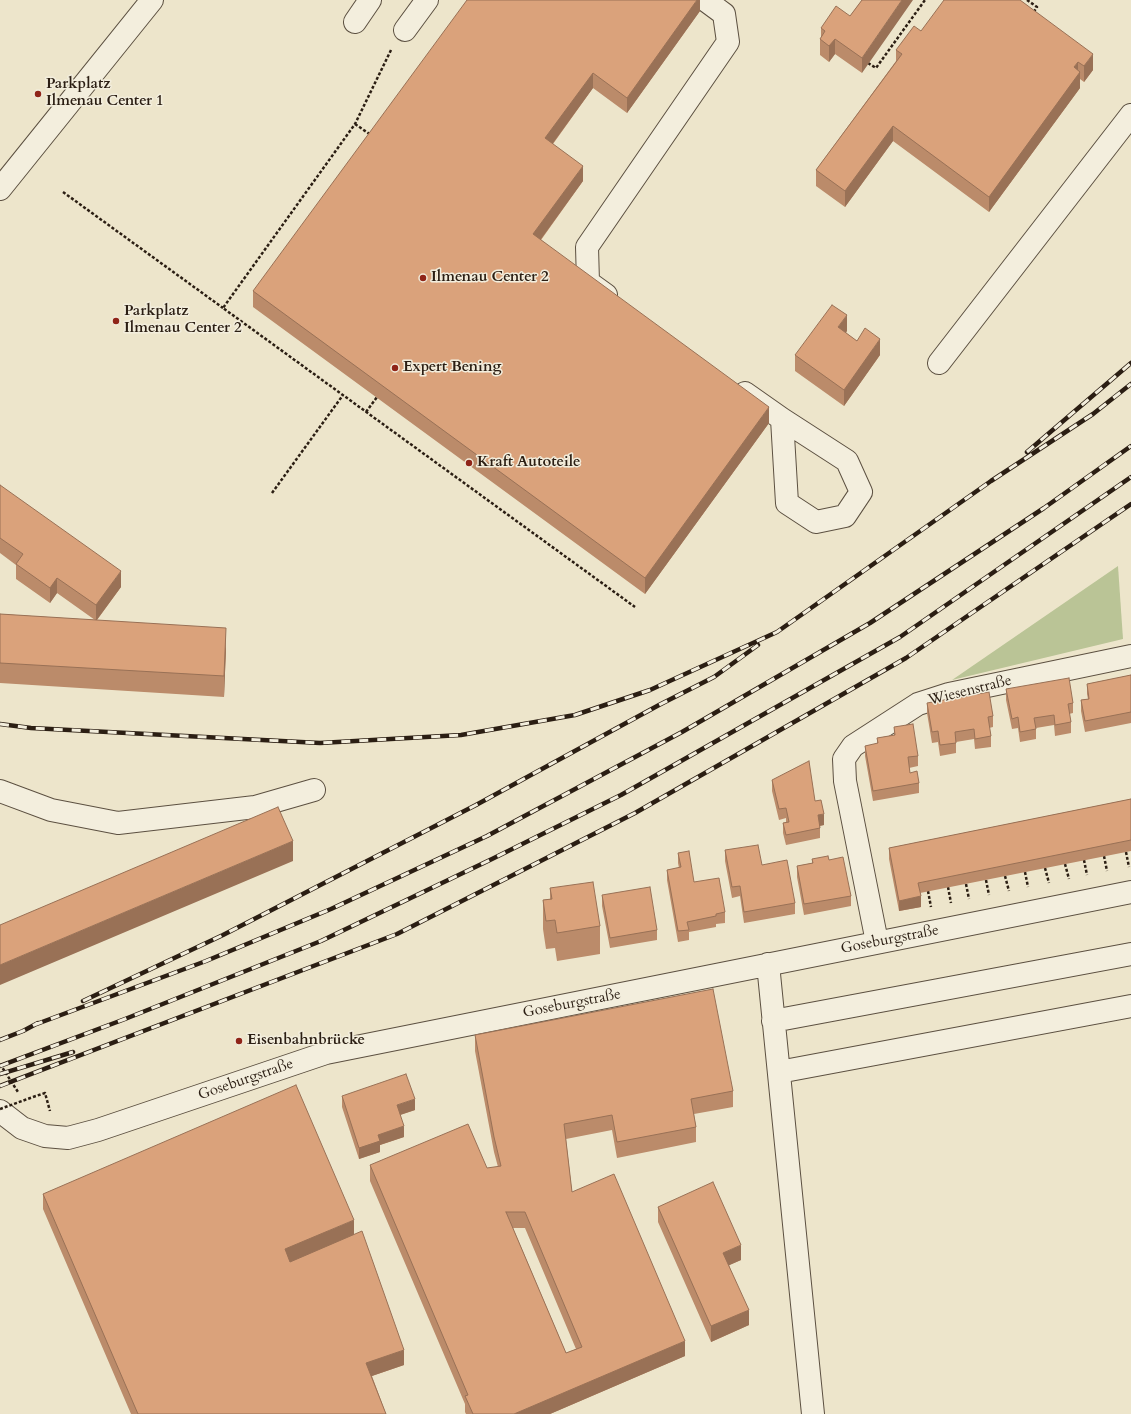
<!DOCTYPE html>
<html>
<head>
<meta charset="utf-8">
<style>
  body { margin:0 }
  canvas { display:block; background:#ede5cb }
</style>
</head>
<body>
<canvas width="1131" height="1414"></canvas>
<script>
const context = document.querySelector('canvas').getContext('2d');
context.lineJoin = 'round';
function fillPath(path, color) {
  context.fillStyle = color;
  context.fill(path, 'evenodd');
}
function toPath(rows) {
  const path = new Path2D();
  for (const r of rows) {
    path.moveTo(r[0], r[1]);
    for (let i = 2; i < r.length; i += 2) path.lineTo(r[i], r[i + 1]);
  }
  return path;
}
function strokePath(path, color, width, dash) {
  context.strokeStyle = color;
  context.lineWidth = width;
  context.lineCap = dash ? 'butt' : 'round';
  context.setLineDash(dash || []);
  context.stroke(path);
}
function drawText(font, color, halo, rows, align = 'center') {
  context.font = font + ' Cardo,serif';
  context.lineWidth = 3;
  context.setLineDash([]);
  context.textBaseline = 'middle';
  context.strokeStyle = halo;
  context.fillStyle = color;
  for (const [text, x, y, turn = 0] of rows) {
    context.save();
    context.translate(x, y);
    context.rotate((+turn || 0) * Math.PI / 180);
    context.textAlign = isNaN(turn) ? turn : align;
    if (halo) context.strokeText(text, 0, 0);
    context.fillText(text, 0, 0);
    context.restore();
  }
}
fillPath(toPath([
  [1118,566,1123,639,952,680]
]), '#bac496');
const minor = toPath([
  [355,22,370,0],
  [405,30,427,0],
  [0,189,152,0],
  [606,295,588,282,587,247,728,42,724,14,705,0],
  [939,363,1131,115],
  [745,393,782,419,847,461,861,492,845,516,816,522,787,503,782,419],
  [0,791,51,810,118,823,255,807,314,790],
  [877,942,845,781,844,759,853,746,918,704,949,694,1131,656],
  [768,964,813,1414],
  [773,1021,1131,954],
  [779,1072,1131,1006],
  [0,1111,22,1128,45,1136,68,1138,98,1130,326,1053,1131,892]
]);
strokePath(minor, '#5c5041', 24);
strokePath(toPath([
  [1027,0,1037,7,1033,13],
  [391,50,355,124,223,308,635,607],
  [868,63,876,68,925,0],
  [355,124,371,135],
  [63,192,223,308],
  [366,412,377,397],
  [272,493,343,395],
  [1126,852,1129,867],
  [1104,856,1107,871],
  [1084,860,1087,875],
  [1065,864,1069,879],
  [1045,868,1049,883],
  [1025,872,1028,887],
  [1005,876,1009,891],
  [986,880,989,895],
  [966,884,969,899],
  [948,887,951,903],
  [928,891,931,907],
  [0,1064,18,1092],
  [33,1097,45,1093,50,1111]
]), '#2b1e13', 2.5, [3, 2]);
strokePath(minor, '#f3eedd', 22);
const rail = toPath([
  [1027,452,1131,363],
  [0,724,31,728,320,743,461,735,575,715,650,690,777,632,991,481,1093,414,1131,384],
  [83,1001,223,935,476,805,659,705,714,677,758,645],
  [34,1025,206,961,331,909,487,836,682,732,870,623,1044,508,1131,446],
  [0,1040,23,1031,38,1023],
  [0,1066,125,1019,321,941,492,859,621,795,900,637,1131,477],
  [0,1074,73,1052],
  [0,1086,397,934,635,813,906,658,1131,504]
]);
strokePath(rail, '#2b1e13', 4.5);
strokePath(rail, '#f3eedd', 3, [9]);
strokePath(toPath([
  [0,1109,33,1097]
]), '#2b1e13', 2.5, [3, 2]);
fillPath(toPath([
  [700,0,700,11,627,113,593,88,553,144,583,181,541,240,769,423,645,594,253,307,253,291],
  [862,0,862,73,835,54,829,62,820,55,820,39,821,38,821,28,850,16],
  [1020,0,1093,70,1084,82,1080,79,1080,88,989,212,893,141,845,207,816,186,816,170,896,61,896,50,921,31],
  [847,331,846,333,857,341,880,355,844,406,795,371,795,355],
  [0,485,121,587,97,620,226,648,224,697,0,683,0,614,95,620,57,593,50,603,16,579,16,565,0,553],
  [1131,675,1131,723,1085,732,1081,711,1081,700,1088,699,1087,694,1087,684],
  [1006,689,1073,703,1073,713,1069,714,1071,722,1071,733,1055,736,1054,725,1036,728,1036,739,1020,742,1018,728,1012,729,1006,700],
  [927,703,993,716,993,727,989,728,991,736,991,747,975,749,974,739,956,742,956,753,940,756,938,742,932,743,927,713],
  [894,727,918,756,918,766,909,768,910,773,919,783,919,793,873,801,865,756,865,746,877,744,877,738,894,735],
  [772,780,815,801,824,825,820,826,820,838,786,845,783,833,783,823,786,822,786,818,779,820,772,791],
  [1131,799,1131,851,920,893,921,907,899,911,889,859,889,848],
  [725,850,762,865,795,903,795,914,744,923,740,896,732,898,725,861],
  [678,853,694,882,725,912,725,923,716,924,716,927,689,932,689,940,678,942,667,880,667,870,679,868,678,863],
  [812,859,829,860,851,896,851,906,804,915,797,877,797,866,812,863],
  [550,888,600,926,600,954,557,961,555,948,546,949,543,929,543,900,550,899],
  [602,895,657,930,657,940,610,948,602,906],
  [475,1035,733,1091,733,1107,694,1114,696,1127,696,1142,617,1158,612,1130,566,1139,572,1192,685,1356,550,1414,466,1414,465,1412,465,1404,370,1181,370,1165,487,1168,498,1167,494,1152,475,1051],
  [513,1228,525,1228,576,1349,566,1353],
  [342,1096,415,1110,400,1115,404,1137,380,1145,380,1152,359,1159,342,1107],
  [43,1194,354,1234,404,1365,372,1376,386,1414,131,1414,43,1209],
  [658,1207,741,1260,729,1265,749,1325,711,1342,658,1222]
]), '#bb8b6a');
fillPath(toPath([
  [697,0,700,0,700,11,627,113,627,98],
  [902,0,913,0,862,73,862,58],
  [835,39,835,54,829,62,829,46],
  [1093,54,1093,70,1084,82,1084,66],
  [1078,62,1078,75,1080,72,1080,88,989,212,989,197],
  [593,73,593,88,545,154,545,138],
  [893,126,893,141,845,207,845,191],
  [583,166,583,181,533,250,533,234],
  [847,315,847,331,838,343,838,327],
  [880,339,880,355,844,406,844,390],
  [769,407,769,423,645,594,645,578],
  [121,571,121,587,96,621,96,605],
  [57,578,57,593,50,603,50,588],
  [226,628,226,648,224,697,224,676],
  [824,814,824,825,818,826,818,815],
  [293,841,293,861,0,985,0,965],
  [921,896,921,907,899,911,899,901],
  [415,1099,415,1110,397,1116,397,1105],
  [404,1126,404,1137,380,1145,380,1152,359,1159,359,1148,378,1135],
  [354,1220,354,1235,285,1265,285,1249],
  [741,1245,741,1260,723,1268,723,1253],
  [749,1310,749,1325,711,1342,711,1326],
  [685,1341,685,1356,550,1414,514,1414],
  [404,1350,404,1365,366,1378,366,1363]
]), '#997156');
const building = toPath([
  [467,0,697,0,627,98,593,73,545,138,583,166,533,234,769,407,645,578,253,291,467,0],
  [862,0,902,0,862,58,835,39,829,46,820,39,825,31,821,28,836,6,850,16,862,0],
  [944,0,1020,0,1093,54,1084,66,1078,62,1074,67,1080,72,989,197,893,126,845,191,816,170,902,54,896,50,914,26,921,31,944,0],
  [832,305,847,315,838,327,857,341,865,328,880,339,844,390,795,355,832,305],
  [0,485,121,571,96,605,57,578,50,588,16,564,23,554,0,538,0,485],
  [0,614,226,628,224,676,0,663,0,614],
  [1131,675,1131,712,1085,721,1081,700,1089,699,1087,684,1131,675],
  [1069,678,1073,703,1068,704,1071,722,1055,725,1054,715,1034,718,1036,729,1020,732,1018,717,1012,719,1006,689,1069,678],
  [989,692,993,716,988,717,991,736,975,739,974,729,955,732,956,743,940,745,938,731,932,732,927,703,989,692],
  [913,724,918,756,908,757,910,773,917,771,919,783,873,791,865,746,878,743,877,738,895,735,894,727,913,724],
  [809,761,815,801,821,800,824,814,818,815,820,828,786,835,783,823,789,822,786,808,779,809,772,780,809,761],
  [1131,799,1131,840,918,883,921,896,899,901,889,848,1131,799],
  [278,807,293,841,0,965,0,925,278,807],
  [758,845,762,865,787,860,795,903,744,912,740,886,732,887,725,850,758,845],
  [689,851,694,882,719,878,725,912,716,914,716,916,687,922,689,930,678,931,667,870,681,867,678,853,689,851],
  [828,856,829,860,843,857,851,896,804,904,797,866,813,863,812,859,828,856],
  [593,882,600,926,557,933,555,920,546,921,543,900,552,899,550,888,593,882],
  [650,887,657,930,610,938,602,895,650,887],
  [713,989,733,1091,691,1099,696,1127,617,1142,612,1115,564,1124,572,1192,614,1174,685,1341,514,1414,473,1414,465,1396,468,1395,370,1165,468,1124,487,1168,501,1166,494,1137,475,1035,713,989],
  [506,1212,525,1212,582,1347,566,1353,506,1212],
  [406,1074,415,1099,397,1105,404,1126,378,1135,380,1141,359,1148,342,1096,406,1074],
  [296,1085,354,1220,285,1249,290,1262,362,1231,404,1350,366,1363,386,1414,138,1414,43,1194,296,1085],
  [713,1182,741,1245,723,1253,749,1310,711,1326,658,1207,713,1182]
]);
fillPath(building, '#daa27b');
strokePath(building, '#997156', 1);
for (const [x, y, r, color] of [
  [38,94,4,"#8f2418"],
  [423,278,4,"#8f2418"],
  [116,321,4,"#8f2418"],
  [395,368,4,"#8f2418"],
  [469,463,4,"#8f2418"],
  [239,1041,4,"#8f2418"]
]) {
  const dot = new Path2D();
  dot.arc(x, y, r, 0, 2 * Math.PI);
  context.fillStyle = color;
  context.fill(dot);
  strokePath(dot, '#f3eedd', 1.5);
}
drawText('bold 15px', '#2b1e13', '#f3eedd', [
  ["Parkplatz",46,85],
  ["Ilmenau Center 1",46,102],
  ["Ilmenau Center 2",431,278],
  ["Parkplatz",124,312],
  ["Ilmenau Center 2",124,329],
  ["Expert Bening",403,368],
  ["Kraft Autoteile",477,463],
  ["Eisenbahnbrücke",247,1041]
], 'left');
drawText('15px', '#2b1e13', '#f3eedd', [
  ["Wiesenstraße",970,691,-14],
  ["Goseburgstraße",890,940,-11],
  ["Goseburgstraße",572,1004,-11],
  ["Goseburgstraße",246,1080,-19]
]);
</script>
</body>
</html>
